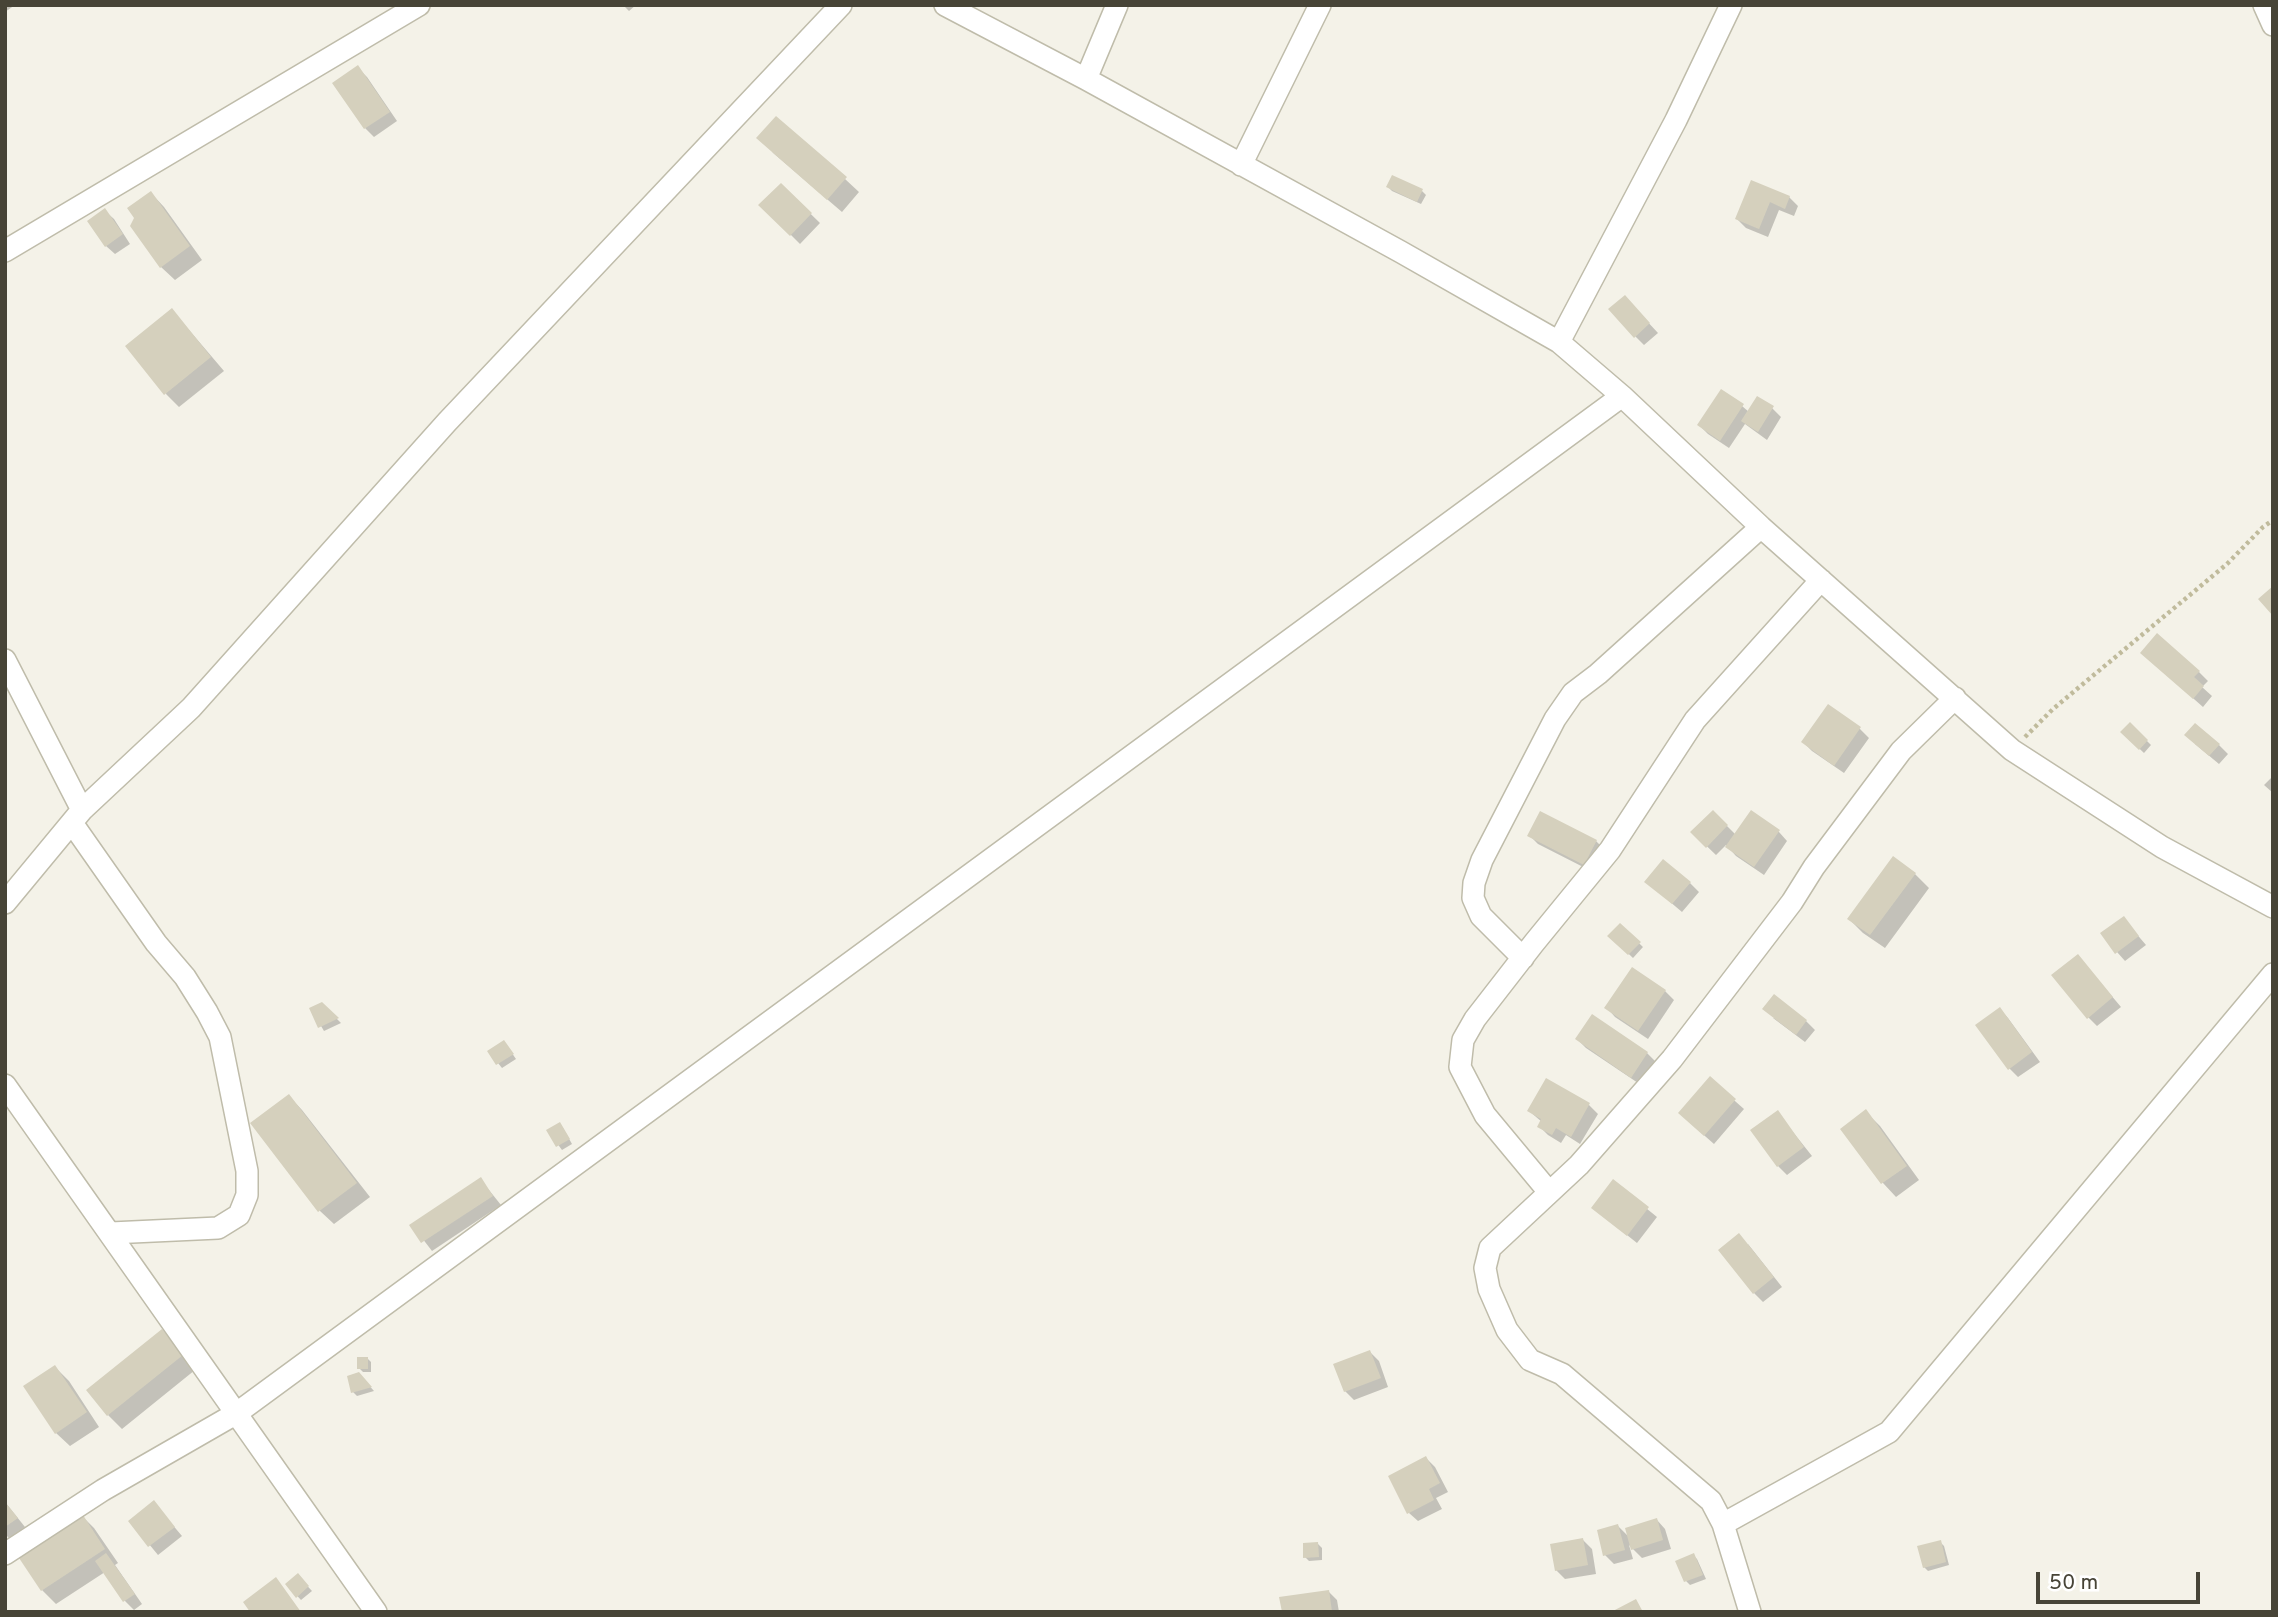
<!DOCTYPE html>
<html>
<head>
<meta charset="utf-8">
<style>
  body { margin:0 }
  #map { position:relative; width:2278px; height:1617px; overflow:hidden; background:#f4f2e8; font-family:Overpass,sans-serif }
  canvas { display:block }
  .frame { position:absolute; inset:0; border:7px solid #474437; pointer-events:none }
  .scale { position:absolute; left:2036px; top:1572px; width:164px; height:32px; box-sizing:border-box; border:4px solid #474437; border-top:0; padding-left:9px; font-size:21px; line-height:24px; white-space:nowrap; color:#474437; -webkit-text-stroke:5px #fff; paint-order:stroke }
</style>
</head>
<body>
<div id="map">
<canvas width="2278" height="1617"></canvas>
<div class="frame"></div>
<div class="scale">50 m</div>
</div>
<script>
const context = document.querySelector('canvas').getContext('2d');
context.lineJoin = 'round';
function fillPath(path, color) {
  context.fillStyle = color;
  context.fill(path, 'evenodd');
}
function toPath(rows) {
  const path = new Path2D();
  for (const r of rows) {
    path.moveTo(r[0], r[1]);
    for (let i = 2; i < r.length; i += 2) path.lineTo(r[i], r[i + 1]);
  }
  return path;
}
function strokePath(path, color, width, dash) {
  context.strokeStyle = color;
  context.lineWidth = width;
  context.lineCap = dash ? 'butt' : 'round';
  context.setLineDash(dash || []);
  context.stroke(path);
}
fillPath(toPath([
  [5,5,15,5,5,12],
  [623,5,636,5,629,11],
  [358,68,367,77,397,121,374,137,365,128],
  [772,152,845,179,859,192,842,212],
  [1752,182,1789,197,1798,206,1794,216,1779,210,1768,237,1746,228,1737,219],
  [781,185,820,223,800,244,761,205],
  [1388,187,1422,191,1426,195,1421,204,1392,191],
  [151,193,164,207,202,260,175,280,161,267],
  [105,211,114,219,130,244,115,254,106,246],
  [1633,306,1658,333,1644,345,1635,336],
  [172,310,224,371,179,407,166,394],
  [1742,406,1749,412,1772,408,1781,417,1767,440,1745,424,1729,448,1708,434,1699,425],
  [2152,662,2199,672,2208,681,2202,687,2212,696,2203,707],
  [1828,707,1860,729,1869,738,1844,773,1812,751,1803,742],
  [2130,724,2151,745,2144,753,2122,732],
  [2195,744,2219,745,2228,754,2219,764],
  [2273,776,2273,793,2264,785],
  [1713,812,1736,835,1779,832,1787,841,1764,875,1736,856,1726,845,1716,855,1692,832],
  [1529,835,1596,841,1605,850,1593,872,1538,844],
  [1915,874,1929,888,1885,948,1863,933,1849,919],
  [1690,883,1699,892,1682,912,1656,890],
  [2123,918,2146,945,2125,961,2117,952],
  [1620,925,1643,947,1633,958,1610,936],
  [2078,956,2121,1007,2097,1026,2088,1017],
  [1665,991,1674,1000,1648,1039,1615,1017,1607,1008],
  [322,1004,341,1023,324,1031,311,1009],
  [2000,1009,2008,1018,2040,1062,2018,1077,2009,1068],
  [1592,1016,1647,1053,1656,1062,1641,1085,1586,1048,1577,1039],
  [1773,1018,1806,1021,1815,1030,1805,1042],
  [507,1046,516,1059,502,1068,489,1052],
  [1710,1079,1744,1109,1714,1144,1689,1122],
  [289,1096,302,1110,370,1197,334,1224,320,1211],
  [1589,1105,1598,1114,1580,1144,1566,1135,1561,1143,1548,1135,1539,1126,1542,1122,1529,1111],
  [1777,1112,1812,1156,1787,1175,1778,1166],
  [1866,1112,1880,1126,1919,1180,1896,1197,1883,1183,1843,1129],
  [563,1128,572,1144,562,1150,548,1131],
  [481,1180,501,1205,432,1251,412,1225],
  [1614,1182,1657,1217,1637,1243,1593,1208],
  [1748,1244,1782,1287,1763,1302,1754,1293],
  [162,1332,195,1370,122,1429,108,1415],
  [1370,1352,1379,1361,1388,1387,1354,1400,1345,1391],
  [367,1358,371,1362,371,1372,363,1372,359,1368],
  [55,1367,69,1381,99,1427,70,1446,56,1433],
  [359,1374,374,1391,357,1396,353,1392],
  [1426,1458,1435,1467,1448,1492,1436,1498,1442,1509,1418,1521,1409,1513],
  [5,1502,25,1527,10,1539,5,1534],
  [154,1503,182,1536,158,1555,130,1521],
  [80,1514,94,1528,118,1563,115,1565,142,1604,134,1610,125,1601,105,1572,56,1604,42,1590,19,1555],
  [1657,1520,1665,1529,1671,1549,1642,1558,1629,1545,1633,1559,1614,1564,1605,1555,1618,1526,1630,1538],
  [1583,1540,1592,1549,1596,1574,1565,1579,1556,1570],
  [1940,1542,1944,1546,1949,1565,1928,1571,1924,1567],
  [1318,1544,1322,1548,1322,1560,1309,1561,1305,1557],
  [1693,1555,1697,1559,1706,1579,1690,1585,1686,1581,1678,1562],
  [298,1576,312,1591,301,1600,287,1585],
  [1328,1591,1337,1600,1339,1612,1283,1612]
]), '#0003');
fillPath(toPath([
  [358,65,390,112,364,129,332,83],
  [776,116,847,177,827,200,756,138],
  [1392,175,1423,189,1417,202,1386,187],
  [1751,180,1790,196,1785,209,1770,202,1759,229,1735,219],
  [781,183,812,213,790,236,758,205],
  [151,191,190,246,160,268,130,226,134,218,127,208],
  [105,208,123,234,105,247,87,221],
  [1625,295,1650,323,1634,338,1608,309],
  [172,308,211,357,164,395,125,346],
  [1721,389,1744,404,1720,441,1697,425],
  [1757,396,1774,406,1758,432,1741,421],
  [2273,586,2273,616,2258,599],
  [2157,633,2200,671,2194,677,2204,686,2193,699,2140,653],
  [1828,704,1861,727,1834,766,1801,742],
  [2130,722,2148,740,2139,750,2120,732],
  [2195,723,2220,744,2209,756,2184,735],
  [1713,810,1728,825,1706,848,1690,832],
  [1751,810,1780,830,1754,867,1725,847],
  [1540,811,1597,840,1584,865,1527,836],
  [1893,856,1916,873,1870,935,1847,919],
  [1663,859,1691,882,1672,904,1644,882],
  [2124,916,2139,936,2115,954,2100,933],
  [1620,923,1641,942,1628,955,1607,936],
  [2078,954,2113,997,2087,1019,2051,975],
  [1632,967,1666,990,1638,1031,1604,1008],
  [1774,994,1807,1020,1796,1035,1762,1009],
  [322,1002,339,1018,318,1028,309,1008],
  [2000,1007,2032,1052,2008,1070,1975,1025],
  [1592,1014,1648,1052,1631,1078,1575,1039],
  [504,1040,514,1054,496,1065,487,1051],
  [1710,1076,1736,1099,1704,1136,1678,1113],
  [1546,1078,1590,1103,1571,1137,1556,1128,1552,1135,1537,1127,1541,1119,1527,1111],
  [289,1094,357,1183,318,1212,250,1123],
  [1866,1109,1907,1166,1881,1184,1840,1129],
  [1778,1110,1804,1147,1777,1167,1750,1130],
  [560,1122,570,1139,556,1147,546,1130],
  [481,1177,493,1196,421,1243,409,1225],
  [1613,1179,1649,1207,1627,1236,1591,1208],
  [1739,1233,1774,1277,1753,1294,1718,1250],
  [162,1329,183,1355,107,1416,86,1390],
  [1370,1350,1381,1378,1344,1392,1333,1364],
  [357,1357,368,1357,368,1369,357,1369],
  [55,1365,87,1412,55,1434,23,1386],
  [359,1372,372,1387,351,1393,347,1376],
  [1426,1456,1440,1483,1429,1489,1434,1500,1407,1514,1388,1476],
  [154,1500,175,1527,148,1547,128,1521],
  [5,1502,18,1518,5,1527],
  [81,1512,105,1549,41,1591,17,1555],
  [1657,1518,1663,1540,1631,1550,1625,1528],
  [1618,1524,1625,1550,1603,1556,1597,1530],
  [1583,1538,1588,1565,1555,1571,1550,1544],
  [1941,1540,1946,1562,1923,1568,1917,1546],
  [1318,1542,1319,1557,1303,1558,1303,1543],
  [106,1553,135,1594,123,1602,95,1561],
  [1694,1553,1703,1575,1684,1582,1675,1561],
  [298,1573,309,1586,296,1598,285,1584],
  [276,1577,301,1612,250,1612,243,1602],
  [1329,1590,1332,1612,1282,1612,1279,1597],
  [1636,1599,1643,1612,1611,1612]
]), '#d5d0bd');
const minor = toPath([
  [945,5,1086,79,1401,252,1559,342,1622,396,1761,527,2012,750,2162,847,2273,907],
  [2264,5,2273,25],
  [1086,79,1117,5],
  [1241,165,1320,5],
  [5,251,419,5],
  [1559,342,1676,120,1731,5],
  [5,660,82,810],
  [72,823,156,943,185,977,207,1012,220,1037,247,1171,247,1195,239,1215,218,1228,111,1233],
  [5,903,82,810,191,708,447,422,841,5],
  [1523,958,1481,916,1473,898,1474,883,1482,860,1555,719,1573,693,1598,674,1761,527],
  [5,1085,376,1612],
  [1549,1192,1485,1115,1460,1067,1463,1040,1475,1019,1534,943,1610,850,1695,720,1821,580],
  [1723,1524,1889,1432,2273,974],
  [5,1554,103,1490,237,1413,1622,396],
  [1750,1612,1723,1524,1711,1501,1562,1374,1530,1360,1507,1330,1489,1289,1485,1268,1490,1248,1579,1165,1672,1059,1792,902,1814,867,1901,751,1955,698]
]);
strokePath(minor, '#bfbcaa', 24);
strokePath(toPath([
  [2025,737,2053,709,2227,564,2263,527,2273,520]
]), '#c0bb9c', 4.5, [3.5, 3.5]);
strokePath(minor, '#fff', 21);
</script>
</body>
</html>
